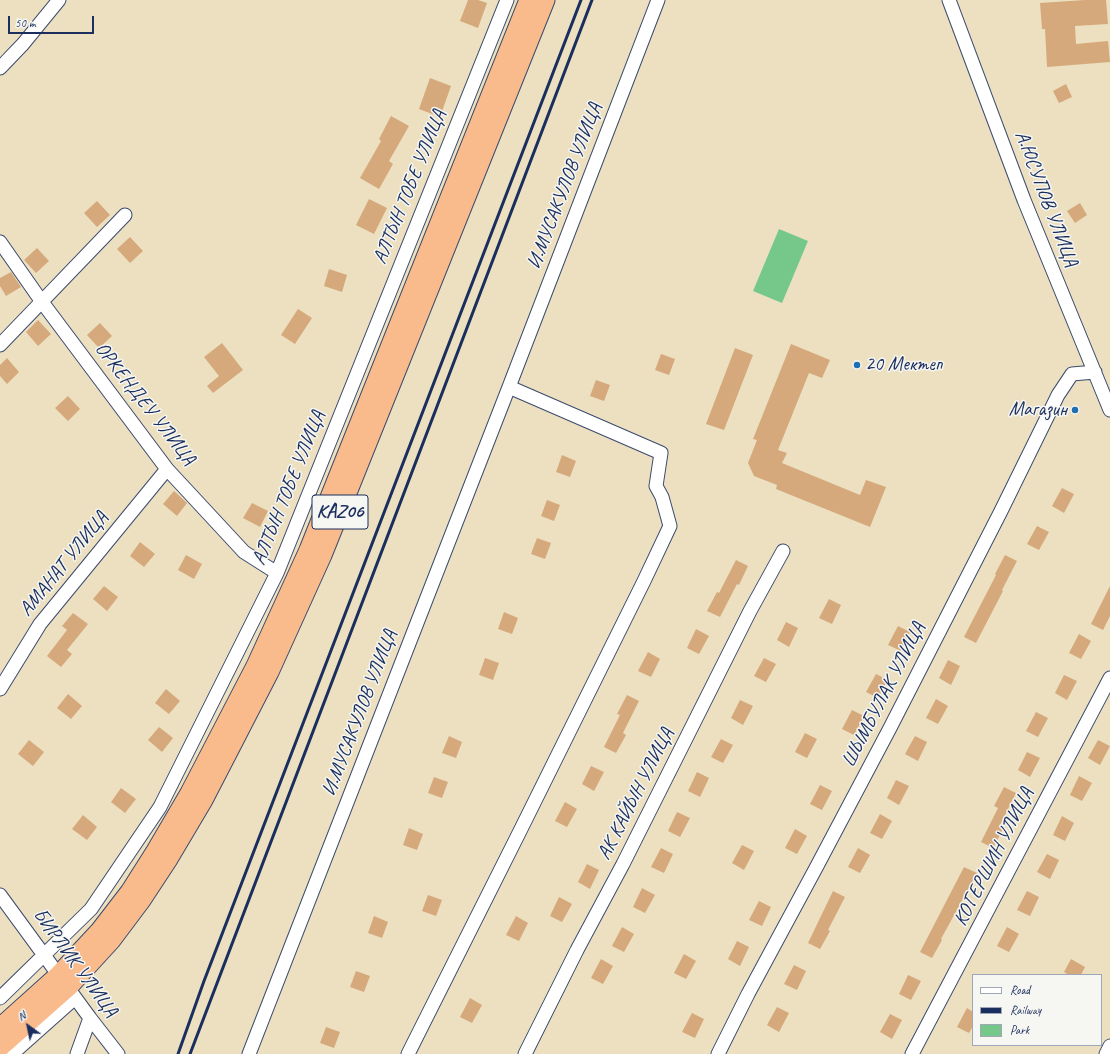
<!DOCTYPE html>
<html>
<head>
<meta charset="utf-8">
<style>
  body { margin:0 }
  #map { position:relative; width:1110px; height:1054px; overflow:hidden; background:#ece0c0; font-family:Caveat,sans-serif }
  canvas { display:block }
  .legend { position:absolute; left:972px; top:974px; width:130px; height:72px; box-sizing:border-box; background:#f6f6f2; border:1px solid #9ea6b7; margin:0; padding:5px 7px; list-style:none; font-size:12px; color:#1b2f5e }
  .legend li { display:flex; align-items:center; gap:8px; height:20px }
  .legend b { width:20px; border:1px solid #9ea6b7 }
  .north { position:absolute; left:8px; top:1006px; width:40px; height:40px; -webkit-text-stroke:3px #f6f6f2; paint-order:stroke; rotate:327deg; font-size:11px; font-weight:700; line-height:16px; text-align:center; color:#1b2f5e }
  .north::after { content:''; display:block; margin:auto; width:14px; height:18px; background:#1b2f5e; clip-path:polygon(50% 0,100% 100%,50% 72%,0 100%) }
  .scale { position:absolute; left:8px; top:16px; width:86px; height:18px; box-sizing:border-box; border:2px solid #1b2f5e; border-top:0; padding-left:5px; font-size:12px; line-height:14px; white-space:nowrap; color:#1b2f5e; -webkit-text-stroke:3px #f6f6f2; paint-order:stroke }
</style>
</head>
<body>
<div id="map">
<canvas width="1110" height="1054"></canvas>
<ul class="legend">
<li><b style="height:5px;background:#fff"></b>Road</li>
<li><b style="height:5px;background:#1b2f5e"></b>Railway</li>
<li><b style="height:11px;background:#76c88a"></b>Park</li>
</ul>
<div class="north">N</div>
<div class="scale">50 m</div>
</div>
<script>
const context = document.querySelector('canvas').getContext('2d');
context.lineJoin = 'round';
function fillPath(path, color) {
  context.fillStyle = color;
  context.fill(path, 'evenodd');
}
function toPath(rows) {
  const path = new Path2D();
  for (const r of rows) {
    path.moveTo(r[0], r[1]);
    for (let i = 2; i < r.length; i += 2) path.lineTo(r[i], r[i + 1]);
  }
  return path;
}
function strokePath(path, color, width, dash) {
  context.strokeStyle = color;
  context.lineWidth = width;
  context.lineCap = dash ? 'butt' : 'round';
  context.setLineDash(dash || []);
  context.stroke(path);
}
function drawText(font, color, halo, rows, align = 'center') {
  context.font = font + ' Caveat,sans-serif';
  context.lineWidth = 3;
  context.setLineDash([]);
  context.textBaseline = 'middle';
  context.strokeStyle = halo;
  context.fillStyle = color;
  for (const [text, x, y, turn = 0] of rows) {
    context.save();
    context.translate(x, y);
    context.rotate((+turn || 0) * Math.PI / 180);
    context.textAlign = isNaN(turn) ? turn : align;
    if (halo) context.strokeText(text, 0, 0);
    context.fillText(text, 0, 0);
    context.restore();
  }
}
fillPath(toPath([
  [779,229,808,241,782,303,753,291]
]), '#76c88a');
fillPath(toPath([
  [468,0,478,0,487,3,478,28,460,21],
  [1085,0,1106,0,1108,24,1075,26,1076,44,1108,41,1110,62,1047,67,1045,29,1042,29,1040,3],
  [430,78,451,86,440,117,419,109],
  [1066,84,1072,97,1059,103,1053,91],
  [391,116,409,126,389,161,393,164,379,189,360,178,381,141,379,139],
  [369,199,387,208,374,234,356,225],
  [97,201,110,215,97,227,84,213],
  [1080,203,1087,215,1075,223,1067,211],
  [130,237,143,251,130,263,117,249],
  [37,248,49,261,36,273,24,260],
  [329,269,347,275,342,292,324,286],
  [11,272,21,287,6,296,0,286,0,278],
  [298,309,312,318,295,344,281,335],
  [38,320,51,334,38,346,26,332],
  [100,323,112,336,99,348,87,335],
  [222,343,243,370,213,393,207,386,219,376,204,357],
  [791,344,830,360,822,378,809,373,778,450,787,453,782,463,860,495,866,480,886,487,870,527,776,489,777,485,754,476,748,463,757,440,753,439],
  [735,348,753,355,724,430,706,424],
  [661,354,675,359,669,375,655,370],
  [7,358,19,372,7,384,0,376,0,365],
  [596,380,610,385,604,401,590,396],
  [68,396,80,409,68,421,55,408],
  [562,455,576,461,570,477,556,472],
  [1062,488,1074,494,1064,513,1052,506],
  [174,491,187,503,177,516,163,504],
  [547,500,560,505,554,521,541,516],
  [252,503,268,511,260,527,243,518],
  [1037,526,1049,532,1039,550,1027,544],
  [537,538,551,543,545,559,531,554],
  [140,542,155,554,144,567,130,556],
  [186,555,202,564,194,579,178,570],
  [1005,555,1017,561,1002,590,1003,591,976,643,964,637,996,575,995,574],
  [736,560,748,566,739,585,737,584,720,617,707,611,717,592,719,593],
  [104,586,118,597,107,611,93,599],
  [1110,586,1110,616,1103,630,1091,624],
  [829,599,841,605,832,624,819,618],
  [504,612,518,618,512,634,498,629],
  [73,613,88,624,67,650,72,654,61,667,47,656,67,630,62,626],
  [786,622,798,628,789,647,777,640],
  [898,626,910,632,901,651,888,645],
  [696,629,709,636,699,654,687,648],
  [1079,634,1091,641,1081,659,1069,653],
  [648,652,660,659,651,677,638,671],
  [485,658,499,663,493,680,479,675],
  [764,658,776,664,766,682,754,676],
  [948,660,960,666,951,685,939,678],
  [876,674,888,680,878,698,866,692],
  [1064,675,1077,681,1067,700,1055,693],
  [166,689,180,701,169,714,155,703],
  [68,694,82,706,71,719,57,708],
  [627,695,639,701,623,733,626,735,616,753,604,747,620,715,617,714],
  [936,699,948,706,938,724,926,718],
  [740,700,753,706,743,725,731,718],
  [852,710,864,716,854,735,842,729],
  [1036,712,1048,718,1038,737,1026,731],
  [159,727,173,738,162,752,148,740],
  [805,733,817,739,807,758,795,752],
  [449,736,462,742,456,758,442,753],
  [915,736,927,742,918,761,905,754],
  [721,739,733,745,723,763,711,757],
  [29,740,44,752,33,766,18,754],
  [1098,740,1110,746,1100,765,1088,758],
  [1027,752,1040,758,1030,777,1018,770],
  [591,766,604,772,594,791,582,784],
  [697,772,709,778,700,797,688,791],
  [1079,776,1092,783,1082,801,1070,795],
  [434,777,448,782,442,798,428,793],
  [896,780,909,786,899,805,887,798],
  [820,785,832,791,822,810,810,804],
  [1004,787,1016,793,999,827,1003,829,993,848,981,842,998,808,994,806],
  [121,788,136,799,125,813,111,802],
  [565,802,577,809,567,827,555,821],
  [677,812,690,818,680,837,668,831],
  [880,814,892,821,882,839,870,833],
  [83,815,97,827,87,840,72,829],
  [1062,816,1074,823,1065,841,1053,835],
  [409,828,423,834,417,850,403,845],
  [795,829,807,836,797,854,785,848],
  [742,845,754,851,744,870,732,863],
  [661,848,673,854,664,873,651,867],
  [858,848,870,855,860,873,848,867],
  [1047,854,1059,860,1050,879,1037,872],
  [587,864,599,870,590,889,578,882],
  [964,867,977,873,941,939,942,940,932,958,920,952],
  [642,888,655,895,645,913,633,907],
  [833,891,845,897,828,930,830,931,820,949,808,943],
  [1027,891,1039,897,1030,916,1017,910],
  [428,895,442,900,436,916,422,911],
  [559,897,572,904,562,922,550,916],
  [759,901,771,907,762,926,749,920],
  [374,916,388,922,382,938,368,933],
  [516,916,528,923,519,941,506,935],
  [622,927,634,934,624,952,612,946],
  [1007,927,1019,934,1009,952,997,946],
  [737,941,749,947,740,966,728,959],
  [684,954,696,961,686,979,674,973],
  [601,959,613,966,603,984,591,978],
  [1071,959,1085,967,1081,975,1069,975,1064,972],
  [794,965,806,971,797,990,784,984],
  [356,971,370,976,364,992,350,987],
  [908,975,921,981,911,1000,899,994],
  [470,998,482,1005,472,1023,460,1017],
  [777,1007,789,1013,779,1032,767,1025],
  [967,1008,973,1012,973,1026,969,1033,957,1027],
  [692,1013,704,1019,695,1038,682,1032],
  [890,1014,902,1020,892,1039,880,1032],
  [326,1027,340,1032,334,1048,320,1043]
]), '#d5a97c');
const minor = toPath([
  [949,0,1024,200,1110,410],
  [0,68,23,44,59,0],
  [0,242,42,302,167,469,244,552,277,573],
  [0,345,125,215],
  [0,689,40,624,167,469],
  [0,895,90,1018,118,1054],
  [0,998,91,909,160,807,277,573,507,0],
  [12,1054,75,998],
  [77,1054,90,1018],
  [249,1054,509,387,658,0],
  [408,1054,520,831,644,581,670,526,662,497,656,486,661,453,509,387],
  [525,1054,577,950,623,864,750,611,783,551],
  [718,1054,748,994,817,866,890,728,1001,511,1058,395,1072,374,1095,372],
  [912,1054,1110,678],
  [1106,1054,1110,1046]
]);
const highway = toPath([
  [0,1028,59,975,100,931,130,892,156,851,190,793,256,666,309,550,529,0],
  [0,1047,68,987,111,940,141,900,168,859,203,800,234,740,269,672,322,555,545,0]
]);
strokePath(minor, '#3a4a6d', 15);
strokePath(highway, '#3a4a6d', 21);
strokePath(minor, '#fff', 13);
strokePath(highway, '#fabb8c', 19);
strokePath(toPath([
  [178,1054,204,981,581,0],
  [190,1054,592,0]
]), '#1b2f5e', 3);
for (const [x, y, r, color] of [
  [857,365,4,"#1f6fb2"],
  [1075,410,4,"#1f6fb2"]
]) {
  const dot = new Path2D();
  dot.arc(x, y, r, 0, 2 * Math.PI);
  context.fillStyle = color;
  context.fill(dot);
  strokePath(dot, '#f6f6f2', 1.5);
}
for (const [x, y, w] of [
  [340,512,56]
]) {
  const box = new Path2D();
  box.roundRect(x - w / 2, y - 17, w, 34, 3);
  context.fillStyle = '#f6f6f2';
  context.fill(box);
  strokePath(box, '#1b2f5e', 1);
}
drawText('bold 19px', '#1b2f5e', null, [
  ["KАZ06",340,512]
]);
drawText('20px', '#1b2f5e', '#f6f6f2', [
  ["И.МУСАКУЛОВ УЛИЦА",565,186,-69],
  ["АЛТЫН ТОБЕ УЛИЦА",410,187,-68],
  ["А.ЮСУПОВ УЛИЦА",1046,199,69],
  ["ОРКЕНДЕУ УЛИЦА",145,404,52],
  ["АЛТЫН ТОБЕ УЛИЦА",289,488,-68],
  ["АМАНАТ УЛИЦА",64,564,-51],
  ["ШЫМБУЛАК УЛИЦА",884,695,-63],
  ["И.МУСАКУЛОВ УЛИЦА",360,713,-69],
  ["АК КАЙЫН УЛИЦА",636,794,-63],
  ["КОГЕРШИН УЛИЦА",994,857,-63],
  ["БИРЛИК УЛИЦА",75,963,54]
]);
drawText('20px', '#1b2f5e', '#f6f6f2', [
  ["20 Мектеп",865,365],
  ["Магазин",1067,410,"right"]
], 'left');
</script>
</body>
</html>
